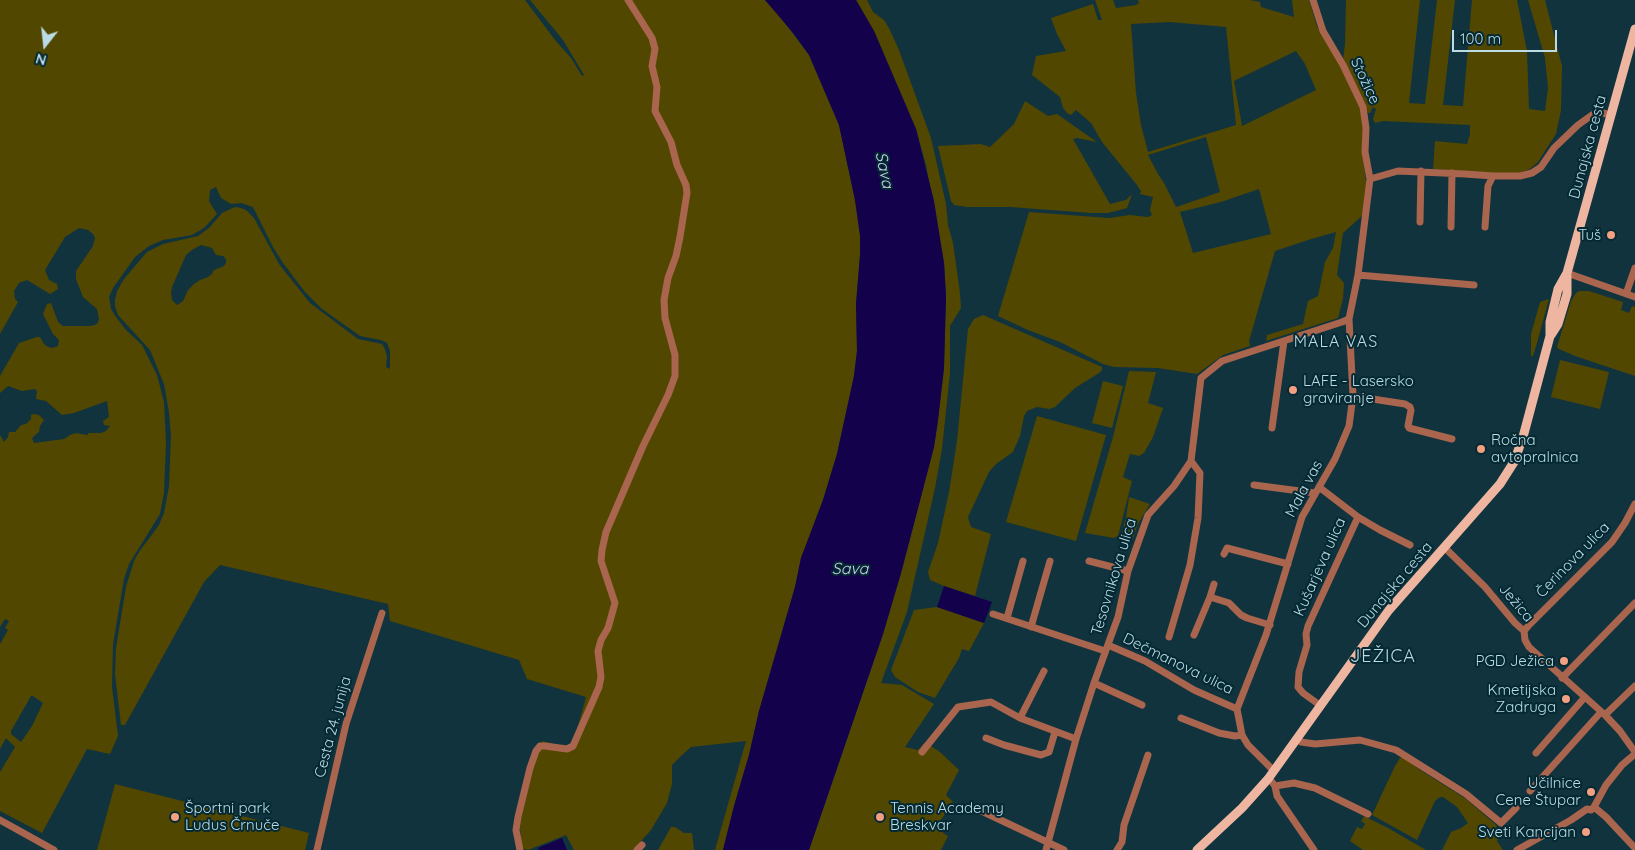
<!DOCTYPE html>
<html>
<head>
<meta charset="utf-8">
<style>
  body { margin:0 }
  #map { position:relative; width:1635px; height:850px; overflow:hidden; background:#10333d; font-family:Quicksand,sans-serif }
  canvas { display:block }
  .north { position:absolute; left:20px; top:20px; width:50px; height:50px; -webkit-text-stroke:4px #042933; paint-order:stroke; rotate:196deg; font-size:14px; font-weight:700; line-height:20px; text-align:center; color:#bbdbe5 }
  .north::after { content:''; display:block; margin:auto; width:18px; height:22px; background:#bbdbe5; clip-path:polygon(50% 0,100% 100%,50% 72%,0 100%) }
  .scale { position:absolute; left:1452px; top:30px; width:105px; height:22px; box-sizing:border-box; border:2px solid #bbdbe5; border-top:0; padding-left:6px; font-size:15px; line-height:18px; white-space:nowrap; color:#bbdbe5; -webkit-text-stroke:4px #042933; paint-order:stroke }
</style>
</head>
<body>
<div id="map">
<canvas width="1635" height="850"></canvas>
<div class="north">N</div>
<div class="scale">100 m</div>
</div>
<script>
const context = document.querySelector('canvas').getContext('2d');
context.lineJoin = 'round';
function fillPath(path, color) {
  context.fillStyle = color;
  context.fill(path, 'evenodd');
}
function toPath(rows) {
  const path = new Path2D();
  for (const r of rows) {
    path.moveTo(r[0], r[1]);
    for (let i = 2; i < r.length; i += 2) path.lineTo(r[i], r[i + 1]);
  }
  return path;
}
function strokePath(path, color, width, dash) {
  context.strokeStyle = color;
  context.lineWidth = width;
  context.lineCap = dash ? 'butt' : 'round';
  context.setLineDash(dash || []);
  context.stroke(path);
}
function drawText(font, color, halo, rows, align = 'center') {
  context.font = font + ' Quicksand,sans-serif';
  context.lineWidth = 4;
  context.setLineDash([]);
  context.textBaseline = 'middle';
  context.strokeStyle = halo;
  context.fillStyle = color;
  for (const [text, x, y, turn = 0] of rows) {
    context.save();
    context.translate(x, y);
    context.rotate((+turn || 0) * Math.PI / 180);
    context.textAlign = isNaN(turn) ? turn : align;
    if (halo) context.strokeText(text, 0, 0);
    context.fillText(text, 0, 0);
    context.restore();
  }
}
fillPath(toPath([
  [0,0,525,0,555,40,571,58,582,76,584,75,563,40,530,0,765,0,778,14,809,55,839,125,855,200,860,236,860,255,856,304,857,351,854,376,837,454,823,500,801,558,795,587,759,711,749,755,734,806,723,850,715,850,746,741,691,747,681,756,672,765,672,784,667,803,651,830,633,850,574,850,566,835,528,850,522,848,520,829,521,818,532,769,542,741,566,747,573,744,586,697,527,679,519,660,390,621,388,604,220,565,204,582,125,725,121,725,115,674,116,648,126,587,134,561,139,552,159,525,164,513,169,486,171,437,169,412,164,384,150,350,118,315,115,306,115,300,117,291,124,279,147,252,163,244,198,236,209,228,222,213,235,207,241,208,246,210,254,218,279,264,310,303,358,339,382,344,385,349,387,357,386,367,390,369,390,351,387,343,381,340,360,336,322,309,305,292,283,263,273,247,253,207,241,203,231,204,221,198,216,187,210,190,209,201,217,214,204,228,192,235,163,240,149,246,135,257,113,288,109,297,111,309,116,317,126,330,142,345,157,375,164,402,166,442,164,493,160,514,129,564,124,579,113,644,112,687,118,736,110,754,87,749,42,833,0,811,0,772,15,747,6,738,0,749,0,644,8,630,5,628,9,621,5,619,0,627,0,435,4,442,8,437,9,432,15,432,21,425,26,424,31,419,31,415,34,414,39,415,44,420,40,426,39,432,32,438,34,443,64,439,70,435,76,433,87,435,89,433,101,433,106,431,110,426,104,425,103,421,109,417,107,401,74,413,62,415,46,401,36,399,37,391,35,389,22,391,8,386,0,393,0,376,19,343,37,337,40,337,44,344,48,347,52,348,58,346,59,340,53,334,43,314,47,304,51,303,58,322,63,326,91,326,97,324,99,319,97,309,83,297,76,279,76,271,93,246,95,238,93,234,88,230,79,228,65,237,45,270,49,280,57,284,58,289,50,294,27,280,19,283,14,291,15,299,18,302,0,334],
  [201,245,212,248,216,255,223,256,226,259,226,263,224,266,214,270,212,274,208,277,200,280,194,284,188,290,183,301,177,305,172,300,171,293,172,287,186,255,192,250],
  [31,696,33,696,43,703,32,726,21,742,11,734,11,731],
  [856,0,867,0,873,12,884,20,889,28,899,50,931,138,946,204,948,225,953,243,960,293,961,308,950,326,950,373,942,449,935,488,907,612,881,683,902,685,934,704,905,747,918,750,925,742,940,752,959,770,946,795,953,802,939,823,943,833,948,836,941,850,809,850,883,634,901,573,934,447,938,420,944,368,946,296,944,263,926,165,916,129,874,31],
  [1095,0,1113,0,1116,8,1136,5,1139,3,1138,0,1250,0,1260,2,1261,7,1294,17,1292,0,1309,0,1317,26,1323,37,1333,50,1361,109,1363,128,1362,149,1367,189,1364,214,1343,233,1337,275,1344,283,1343,299,1338,318,1266,341,1267,335,1303,324,1308,301,1318,296,1325,262,1333,248,1336,232,1308,240,1275,251,1249,341,1250,346,1223,355,1197,374,1158,368,1114,367,1103,364,1060,342,1028,330,998,316,1029,212,1109,218,1130,215,1148,217,1152,215,1150,210,1153,197,1140,194,1141,191,1137,185,1102,142,1091,123,1076,110,1071,115,1067,113,1063,108,1060,97,1032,75,1036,56,1066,51,1057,34,1051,18,1093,4,1098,20,1102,20],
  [1170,22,1226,27,1236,125,1148,152,1141,125,1136,93,1131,24],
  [1296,51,1305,64,1316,90,1242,126,1234,81],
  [1206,137,1220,192,1176,207,1164,183,1158,174,1148,155],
  [1259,189,1271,234,1193,253,1180,212,1221,202],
  [1346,0,1420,0,1409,103,1425,104,1437,0,1455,0,1443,105,1463,106,1472,0,1517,0,1527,51,1529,109,1545,111,1548,88,1545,58,1528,0,1545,0,1562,66,1561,110,1556,134,1538,162,1530,169,1519,173,1506,174,1433,169,1435,141,1467,144,1470,134,1470,125,1383,121,1375,123,1373,119,1376,109,1373,107,1370,113,1368,113,1343,60,1345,44],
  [1025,101,1048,116,1057,114,1097,142,1077,138,1073,139,1110,204,1126,200,1132,194,1127,208,1108,213,1091,213,1010,207,967,207,954,205,951,201,938,146,981,144,990,147,1014,124],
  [1579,291,1589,291,1623,302,1621,310,1629,313,1632,306,1635,307,1635,376,1575,356,1559,349,1557,347,1571,301,1576,293],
  [1549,299,1537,343,1533,356,1531,356,1531,334,1540,302],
  [983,315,1102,367,1102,370,1099,373,1075,388,1055,407,1049,409,1037,407,1027,411,1024,416,1020,436,1013,452,996,464,989,472,968,517,971,527,991,534,975,596,944,586,930,580,928,572,938,543,949,492,957,441,968,329,974,319],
  [1560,360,1609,372,1600,409,1551,397],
  [1129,371,1156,372,1148,403,1163,408,1153,437,1144,453,1139,456,1130,454,1123,477,1132,481,1118,536,1114,538,1085,533,1113,437],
  [1103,381,1123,386,1112,428,1092,423],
  [1037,416,1106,435,1076,541,1006,522],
  [1129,497,1150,504,1138,524,1132,540,1121,538,1125,520,1128,521,1128,519,1126,518],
  [937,607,984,623,969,651,962,649,959,658,935,698,918,692,895,677,891,670,914,610],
  [1403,757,1420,770,1466,799,1496,825,1499,835,1497,841,1503,850,1442,850,1451,832,1461,828,1468,823,1457,807,1443,797,1440,797,1435,801,1417,840,1372,815,1395,766,1400,758],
  [115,784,309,833,305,850,97,850],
  [1364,816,1388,828,1426,850,1363,850,1350,841,1357,827,1362,829,1365,824,1361,821],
  [671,827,675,827,684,833,692,833,694,850,658,850]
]), '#524700');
fillPath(toPath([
  [765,0,856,0,874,31,916,129,934,201,944,263,946,296,944,368,938,420,934,447,901,573,883,634,809,850,723,850,734,806,749,755,759,711,795,587,801,558,823,500,837,454,854,376,857,351,856,304,860,255,860,235,855,200,839,125,809,55,794,34],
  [944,586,992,602,984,623,937,607],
  [562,838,567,850,539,850,538,848]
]), '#13014c');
strokePath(toPath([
  [1370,179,1398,171,1465,174,1493,176,1520,176,1532,173,1541,167,1554,148,1578,125,1592,115,1599,112,1611,115],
  [1420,222,1421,171],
  [1451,227,1452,173],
  [1485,227,1488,186,1493,176],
  [1567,273,1635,297],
  [1358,275,1474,285],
  [1626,294,1635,268],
  [1353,396,1405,404,1410,407,1411,410,1408,426,1409,428,1452,439],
  [1272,428,1284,341],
  [1254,485,1315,493],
  [1319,487,1358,517,1380,530,1410,545],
  [1444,547,1485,587,1515,623,1524,631],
  [1224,554,1227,548,1288,564],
  [1089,561,1128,571],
  [1210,597,1229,603,1241,615,1247,618,1270,625],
  [993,614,1105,651],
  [1007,618,1023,561],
  [1031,627,1050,561],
  [1524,631,1529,625,1612,542,1625,523,1635,504],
  [1524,631,1525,640,1529,647,1605,715,1620,731,1635,752],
  [1194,635,1210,597,1214,584],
  [1169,637,1190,565,1198,518,1200,473,1191,461],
  [1108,645,1145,661,1194,690,1237,709],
  [1562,678,1635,603],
  [1094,683,1142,705],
  [1321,706,1303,693,1298,687,1299,672,1307,645,1306,634,1308,626,1358,517],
  [1605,715,1635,686],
  [1020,718,1044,671],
  [1181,718,1219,733,1235,736,1242,735],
  [986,738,1004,745,1041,755,1049,752,1055,732],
  [1297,739,1301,742,1315,744,1360,740,1396,750,1466,794,1501,823,1516,808],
  [922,752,958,707,991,702,1020,718,1076,739],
  [1536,753,1585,697],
  [1635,754,1622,765,1606,785,1594,807,1606,817,1635,848],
  [1274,771,1248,745,1242,735,1237,709,1266,635,1302,517,1335,459,1349,426,1353,396,1349,319,1358,275,1370,179,1365,152,1366,128,1363,107,1343,65,1323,31,1313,0],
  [1272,782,1275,786,1277,796,1314,850],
  [1275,786,1294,783,1315,788,1368,814],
  [1530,791,1601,712],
  [975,808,1064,850],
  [0,820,54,850],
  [317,850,346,724,382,613],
  [520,850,516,830,518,817,530,768,536,751,540,746,545,746,567,749,573,746,599,687,601,677,598,651,601,640,608,628,615,603,601,561,602,550,606,532,643,446,668,395,675,376,675,355,665,318,664,300,668,278,676,256,680,237,687,193,686,185,677,165,671,142,655,111,657,87,652,66,655,49,652,38,628,0],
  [637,850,642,845],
  [1046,850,1076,739,1094,683,1118,617,1128,571,1148,515,1174,486,1191,461,1201,378,1222,361,1342,322,1349,319],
  [1117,850,1122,842,1124,825,1148,755],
  [1517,850,1571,820,1587,809,1591,810,1594,807]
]), '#a9654d', 7);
strokePath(toPath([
  [1551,335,1558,324,1567,294,1567,276],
  [1197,850,1242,808,1268,779,1389,610,1500,484,1514,462,1523,437,1550,336,1550,322,1558,289,1567,273,1635,29]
]), '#eeb5a1', 9);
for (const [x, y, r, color] of [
  [1611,235,5,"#f39f82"],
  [1293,390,5,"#f39f82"],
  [1481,449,5,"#f39f82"],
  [1564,661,5,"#f39f82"],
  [1566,699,5,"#f39f82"],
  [1591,792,5,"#f39f82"],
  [175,817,5,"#f39f82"],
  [880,817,5,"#f39f82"],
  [1586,832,5,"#f39f82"]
]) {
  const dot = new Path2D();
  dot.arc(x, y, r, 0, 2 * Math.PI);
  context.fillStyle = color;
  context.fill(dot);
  strokePath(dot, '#042933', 2);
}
drawText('15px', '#bbdbe5', '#042933', [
  ["Stožice",1365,81,65],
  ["Dunajska cesta",1588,147,-75],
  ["Mala vas",1304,489,-62],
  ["Čerinova ulica",1573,560,-46],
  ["Kušarjeva ulica",1320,567,-66],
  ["Tesovnikova ulica",1114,577,-73],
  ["Dunajska cesta",1395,585,-50],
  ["Ježica",1516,603,50],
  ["Dečmanova ulica",1178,664,26],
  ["Cesta 24. junija",333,727,-75]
]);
drawText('15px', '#bbdbe5', '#042933', [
  ["Tuš",1601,235],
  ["LAFE - Lasersko",1303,381,"left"],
  ["graviranje",1303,398,"left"],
  ["Ročna",1491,440,"left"],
  ["avtopralnica",1491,457,"left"],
  ["PGD Ježica",1554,661],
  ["Kmetijska",1556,690],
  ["Zadruga",1556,707],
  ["Učilnice",1581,783],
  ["Cene Štupar",1581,800],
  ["Športni park",185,808,"left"],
  ["Ludus Črnuče",185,825,"left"],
  ["Tennis Academy",890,808,"left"],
  ["Breskvar",890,825,"left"],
  ["Sveti Kancijan",1576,832]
], 'right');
drawText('italic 16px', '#cbcee9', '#042933', [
  ["Sava",884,170,78],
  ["Sava",850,569]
]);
context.letterSpacing = '1px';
drawText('16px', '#bbdbe5', '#042933', [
  ["MALA VAS",1336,342]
]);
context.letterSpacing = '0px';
context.letterSpacing = '1px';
drawText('18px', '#bbdbe5', '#042933', [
  ["JEŽICA",1383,657]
]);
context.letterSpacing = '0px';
</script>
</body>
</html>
